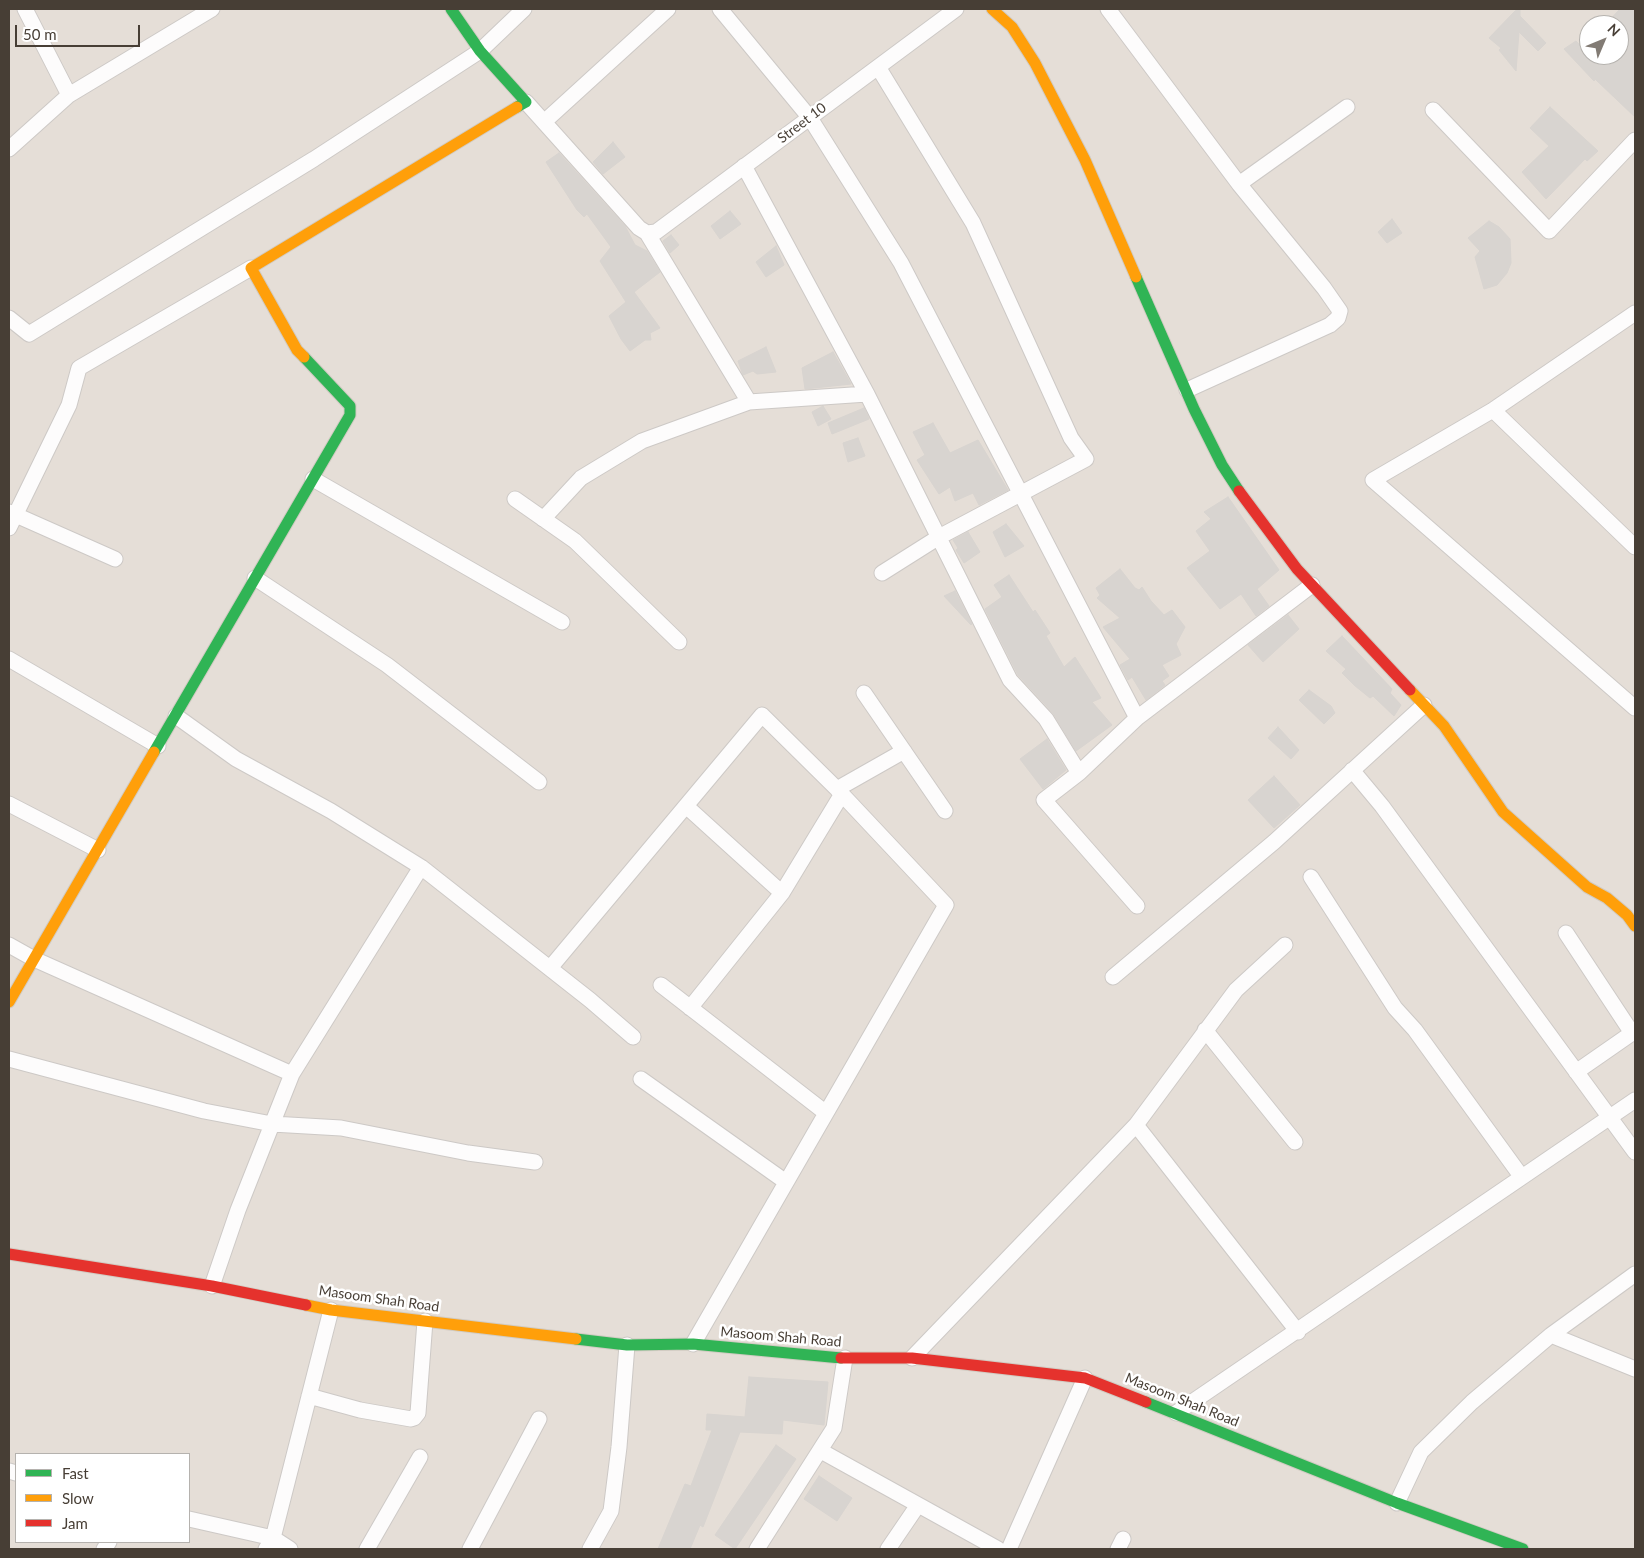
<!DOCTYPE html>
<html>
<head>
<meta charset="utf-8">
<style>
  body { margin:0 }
  #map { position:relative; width:1644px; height:1558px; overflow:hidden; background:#f0edea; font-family:Lato,sans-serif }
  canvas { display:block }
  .frame { position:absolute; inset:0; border:10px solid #473e35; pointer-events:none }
  .legend { position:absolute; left:15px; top:1453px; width:175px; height:90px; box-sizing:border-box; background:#fff; border:1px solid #b5b2ae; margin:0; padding:6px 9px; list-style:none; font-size:15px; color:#473e35 }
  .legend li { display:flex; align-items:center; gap:10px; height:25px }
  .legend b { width:25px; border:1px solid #b5b2ae }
  .north { position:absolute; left:1579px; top:15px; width:50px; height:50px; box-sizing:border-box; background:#fff; border:1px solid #b5b2ae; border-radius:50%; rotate:45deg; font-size:14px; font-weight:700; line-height:20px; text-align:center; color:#473e35 }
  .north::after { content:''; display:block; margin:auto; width:18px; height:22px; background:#827b74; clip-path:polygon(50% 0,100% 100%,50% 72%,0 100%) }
  .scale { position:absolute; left:15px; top:25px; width:125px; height:22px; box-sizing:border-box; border:2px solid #473e35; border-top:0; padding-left:6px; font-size:15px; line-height:18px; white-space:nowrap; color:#473e35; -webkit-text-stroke:4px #fff; paint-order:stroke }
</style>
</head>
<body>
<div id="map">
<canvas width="1644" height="1558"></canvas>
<div class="frame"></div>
<ul class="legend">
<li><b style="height:6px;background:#30b455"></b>Fast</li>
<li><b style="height:6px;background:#ff9f0a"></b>Slow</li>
<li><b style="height:6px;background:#e5322d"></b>Jam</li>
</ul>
<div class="north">N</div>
<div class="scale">50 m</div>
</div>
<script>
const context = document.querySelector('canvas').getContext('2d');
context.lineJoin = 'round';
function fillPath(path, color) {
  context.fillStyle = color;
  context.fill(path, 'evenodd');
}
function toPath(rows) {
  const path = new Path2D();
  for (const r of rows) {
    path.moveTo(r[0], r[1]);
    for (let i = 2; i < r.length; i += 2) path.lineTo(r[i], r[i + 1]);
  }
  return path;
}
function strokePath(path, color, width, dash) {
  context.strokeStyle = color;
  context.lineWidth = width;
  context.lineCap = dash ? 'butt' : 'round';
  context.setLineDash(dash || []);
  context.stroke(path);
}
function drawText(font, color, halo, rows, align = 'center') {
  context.font = font + ' Lato,sans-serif';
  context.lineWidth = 5;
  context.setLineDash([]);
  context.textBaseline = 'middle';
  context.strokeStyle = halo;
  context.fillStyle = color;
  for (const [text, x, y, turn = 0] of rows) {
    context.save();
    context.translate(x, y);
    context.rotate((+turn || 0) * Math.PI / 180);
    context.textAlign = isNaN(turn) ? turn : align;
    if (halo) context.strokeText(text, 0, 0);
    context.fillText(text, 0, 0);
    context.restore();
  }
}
fillPath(toPath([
  [9,9,1635,9,1635,1549,9,1549],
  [1589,25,1619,25,1619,55,1589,55],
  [16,1454,189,1454,189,1542,16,1542]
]), '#e5ded7');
const building = toPath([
  [1520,9,1520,16,1546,43,1538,51,1519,32,1516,71,1499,50,1501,48,1489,38,1515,11,1520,9],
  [1620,9,1635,9,1635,117,1595,79,1594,81,1564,49,1576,41,1589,55,1619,55,1619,25,1605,25,1620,9],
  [1550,107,1598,151,1587,161,1585,159,1546,199,1522,172,1549,146,1530,128,1550,107],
  [613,142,625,157,603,174,593,162,613,142],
  [559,153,625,226,635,245,647,251,660,272,634,292,660,328,650,333,651,340,645,340,630,351,621,339,609,316,626,302,600,261,611,247,587,214,584,217,577,210,546,162,559,153],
  [730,211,741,224,720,239,711,226,730,211],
  [1392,219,1402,233,1387,243,1378,232,1392,219],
  [1489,221,1499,227,1510,239,1511,263,1507,273,1497,285,1484,289,1475,257,1480,251,1468,238,1489,221],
  [671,235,679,245,670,253,663,241,671,235],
  [776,246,784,265,766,277,756,262,776,246],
  [766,347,776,372,757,374,753,371,743,375,738,361,766,347],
  [833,352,851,384,805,389,802,368,833,352],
  [823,406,831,419,818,426,812,412,823,406],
  [864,408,869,419,832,434,828,423,864,408],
  [933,423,950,453,978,440,1008,490,979,505,973,493,955,501,950,487,939,494,917,460,925,455,913,432,933,423],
  [858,438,865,456,848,462,843,443,858,438],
  [1228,497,1279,570,1257,589,1269,606,1256,616,1241,594,1220,609,1187,568,1210,551,1196,531,1211,519,1204,512,1228,497],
  [1006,524,1024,546,1005,557,993,532,1006,524],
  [968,532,980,552,964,563,956,550,958,548,953,540,968,532],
  [1120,569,1135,588,1139,590,1142,587,1151,601,1164,615,1172,610,1185,627,1176,644,1181,655,1162,665,1169,676,1162,681,1165,685,1146,700,1132,677,1128,680,1120,665,1130,659,1103,627,1120,618,1097,598,1100,595,1096,588,1120,569],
  [1009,575,1033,612,1035,610,1050,633,1046,636,1064,667,1075,657,1101,698,1092,702,1112,725,1076,751,1053,713,1018,675,985,609,1002,597,994,585,1009,575],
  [955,591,972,624,971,625,944,596,955,591],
  [1288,615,1299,629,1263,662,1248,645,1288,615],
  [1342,636,1392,689,1390,693,1401,705,1394,716,1373,696,1370,698,1354,685,1342,673,1346,669,1326,651,1342,636],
  [1309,690,1331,706,1335,713,1324,724,1299,700,1309,690],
  [1278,727,1299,750,1291,759,1268,738,1278,727],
  [1047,739,1066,770,1043,789,1020,759,1047,739],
  [1274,776,1300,805,1274,828,1248,800,1274,776],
  [749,1377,828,1382,824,1425,783,1420,782,1434,740,1432,703,1527,700,1525,690,1549,658,1549,685,1484,691,1486,712,1430,706,1430,707,1414,745,1417,749,1377],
  [776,1445,796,1459,735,1549,715,1535,776,1445],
  [819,1476,852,1498,837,1521,804,1499,819,1476]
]);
fillPath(building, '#d8d4d0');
strokePath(building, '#d8d4d0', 1);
const street = toPath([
  [25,9,69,95,212,9],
  [720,9,810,118,901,263,1137,718,1079,773],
  [1108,9,1239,184,1324,288,1340,311,1338,318,1330,325,1187,390],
  [878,67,973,223,1071,438,1086,459,939,537,882,573],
  [526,102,639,228,647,233,749,402],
  [1433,110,1549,231,1635,140],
  [544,122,668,9],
  [9,149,69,95],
  [744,166,867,394],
  [1239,184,1347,107],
  [647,233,656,232,956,9],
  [1635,313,1493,410,1373,480,1635,708],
  [9,318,29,334,314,159,480,51,524,9],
  [1493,410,1635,547],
  [313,479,562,622],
  [515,499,575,541,679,642],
  [9,512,115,559],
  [543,519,581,478,642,441,749,402,867,394,1010,680,1046,719,1079,773,1044,800,1137,906],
  [9,528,69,405,79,368,251,268],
  [255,578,387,665,539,782],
  [9,659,158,746],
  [864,693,945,811],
  [176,716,236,759,331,811,421,867],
  [1137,718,1312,585],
  [1352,770,1382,806,1635,1152],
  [837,789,904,751],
  [9,804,98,850],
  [686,806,782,893],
  [1311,877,1395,1008,1415,1030,1521,1176],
  [1566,933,1632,1033],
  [9,945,34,959,292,1074,238,1210,212,1286],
  [550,968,762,715,837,789,946,905,693,1344],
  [1113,977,1274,842,1424,705],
  [661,985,826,1113],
  [690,1008,782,893,842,794],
  [1205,1030,1295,1142],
  [9,1059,204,1111,272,1124,341,1128,468,1153,535,1162],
  [1576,1072,1635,1031],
  [292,1074,421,867,590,1000,633,1037],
  [641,1079,786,1182],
  [1136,1125,1298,1332],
  [1551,1335,1635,1369],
  [912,1358,1136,1125,1236,990,1285,945],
  [309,1396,360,1410,411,1419,414,1418,418,1413,425,1321],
  [1176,1413,1635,1100],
  [821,1451,998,1549],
  [9,1471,16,1473],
  [1397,1503,1421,1452,1472,1402,1551,1335,1635,1274],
  [189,1519,273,1538,290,1549],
  [104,1549,109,1542],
  [266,1549,273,1538,331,1310],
  [367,1549,420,1457],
  [470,1549,539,1419],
  [590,1549,611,1511,619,1447,627,1345],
  [757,1549,834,1428,845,1358],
  [888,1549,918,1505],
  [1009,1549,1085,1378],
  [1118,1549,1123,1539]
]);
const fast = toPath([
  [451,9,480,51,526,102,517,107],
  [1136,277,1194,409,1222,465,1239,491],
  [154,752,350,415,350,406,304,357],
  [576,1339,627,1345,693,1344,841,1358],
  [1146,1402,1397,1503,1523,1549]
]);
const slow = toPath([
  [992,9,1012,27,1035,63,1085,160,1136,277],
  [304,357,297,350,251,268,517,107],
  [1410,690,1444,726,1503,812,1587,887,1607,898,1627,915,1635,926],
  [9,1002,154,752],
  [306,1305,331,1310,576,1339]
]);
const jam = toPath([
  [1239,491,1297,569,1410,690],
  [9,1254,212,1286,306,1305],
  [841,1358,912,1358,1085,1378,1146,1402]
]);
strokePath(street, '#cdc9c6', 17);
strokePath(fast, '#d1cbc2', 13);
strokePath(slow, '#d1cbc2', 13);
strokePath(jam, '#d1cbc2', 13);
strokePath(street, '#fdfcfc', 15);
strokePath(fast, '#30b455', 11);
strokePath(slow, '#ff9f0a', 11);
strokePath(jam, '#e5322d', 11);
drawText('14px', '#473e35', '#fff', [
  ["Street 10",802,123,-37],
  ["Masoom Shah Road",379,1299,8],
  ["Masoom Shah Road",781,1337,5],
  ["Masoom Shah Road",1182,1400,22]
]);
</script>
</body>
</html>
